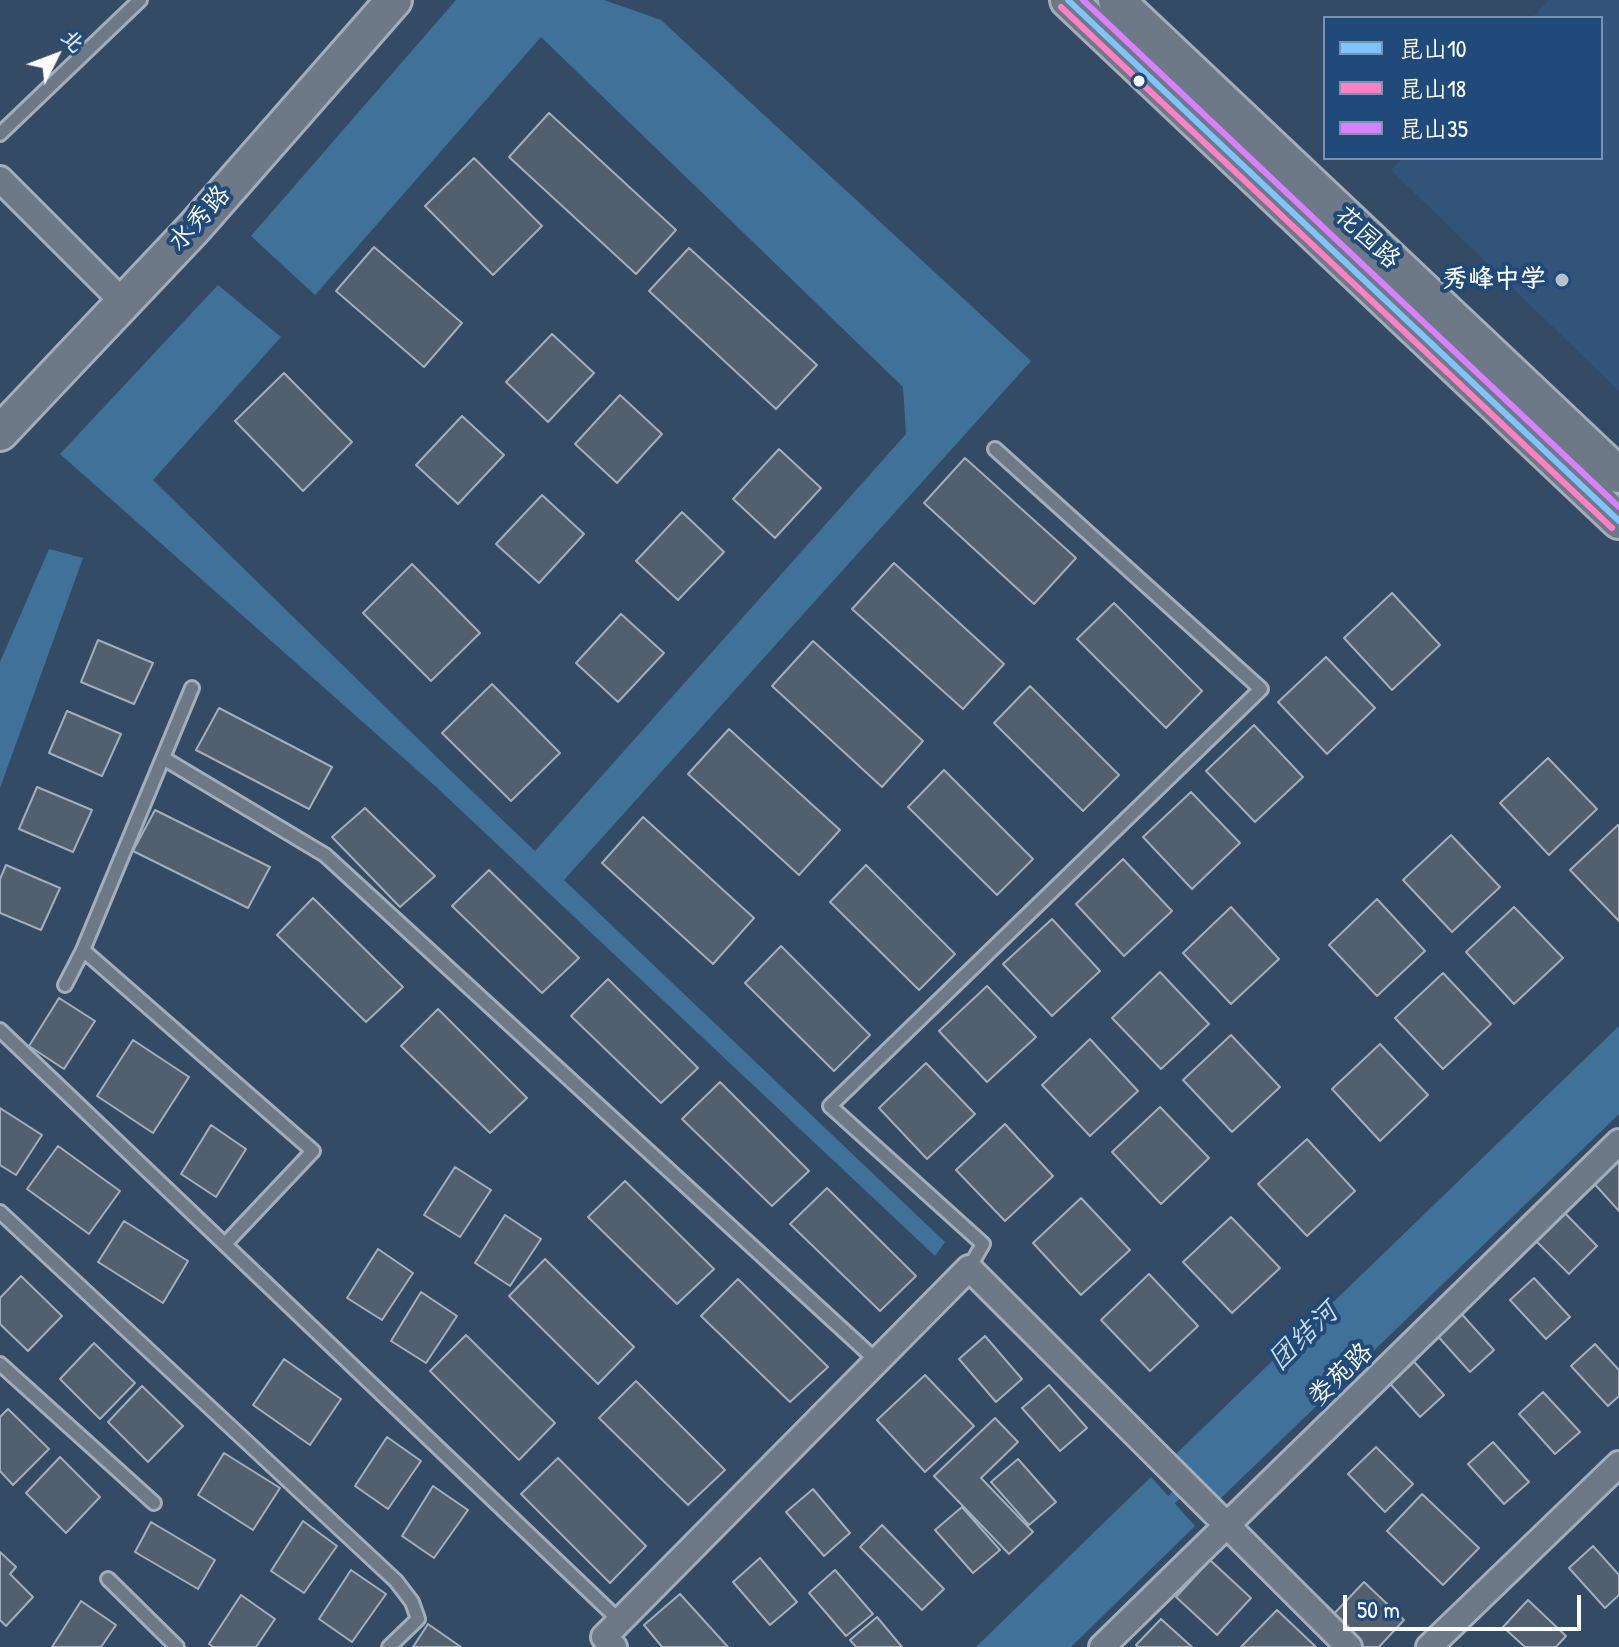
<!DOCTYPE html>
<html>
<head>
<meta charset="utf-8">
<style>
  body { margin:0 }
  #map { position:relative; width:1619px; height:1647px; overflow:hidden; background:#344b65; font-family:"Patrick Hand","LXGW WenKai TC",sans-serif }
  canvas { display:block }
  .legend { position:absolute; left:1323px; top:16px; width:280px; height:144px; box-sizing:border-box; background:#1f4a7a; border:2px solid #7992af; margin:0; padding:10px 14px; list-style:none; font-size:24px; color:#fff }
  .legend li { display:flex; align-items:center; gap:16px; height:40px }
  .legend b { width:40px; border:2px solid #7992af }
  .north { position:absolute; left:16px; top:16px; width:80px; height:80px; -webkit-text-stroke:6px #1f4a7a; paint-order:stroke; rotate:48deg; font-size:22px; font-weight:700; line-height:32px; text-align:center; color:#fff }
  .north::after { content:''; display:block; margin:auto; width:28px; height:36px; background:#fff; clip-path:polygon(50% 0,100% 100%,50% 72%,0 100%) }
  .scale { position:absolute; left:1343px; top:1595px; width:238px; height:36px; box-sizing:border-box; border:4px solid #fff; border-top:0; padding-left:10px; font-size:24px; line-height:28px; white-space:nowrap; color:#fff; -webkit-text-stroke:6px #1f4a7a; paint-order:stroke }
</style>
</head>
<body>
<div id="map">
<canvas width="1619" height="1647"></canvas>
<ul class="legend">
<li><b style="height:10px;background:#80c4ff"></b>昆山10</li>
<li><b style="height:10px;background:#ff80c5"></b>昆山18</li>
<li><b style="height:10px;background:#d880ff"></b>昆山35</li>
</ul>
<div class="north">北</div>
<div class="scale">50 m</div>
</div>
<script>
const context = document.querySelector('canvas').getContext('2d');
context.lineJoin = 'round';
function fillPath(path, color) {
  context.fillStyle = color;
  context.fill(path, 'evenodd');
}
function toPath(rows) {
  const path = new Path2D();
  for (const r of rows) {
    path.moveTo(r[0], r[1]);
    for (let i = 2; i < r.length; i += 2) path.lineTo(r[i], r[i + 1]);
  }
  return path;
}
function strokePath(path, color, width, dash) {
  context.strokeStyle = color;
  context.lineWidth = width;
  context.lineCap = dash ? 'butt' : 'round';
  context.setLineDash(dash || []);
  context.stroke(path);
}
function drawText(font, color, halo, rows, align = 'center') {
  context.font = font + ' "Patrick Hand","LXGW WenKai TC",sans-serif';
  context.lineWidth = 8;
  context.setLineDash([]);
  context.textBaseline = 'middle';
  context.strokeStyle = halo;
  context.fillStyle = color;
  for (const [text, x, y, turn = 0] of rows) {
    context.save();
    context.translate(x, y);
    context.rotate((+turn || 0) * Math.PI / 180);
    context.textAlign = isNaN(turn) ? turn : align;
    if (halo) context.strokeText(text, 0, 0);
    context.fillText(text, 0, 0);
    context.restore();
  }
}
fillPath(toPath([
  [1549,0,1619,0,1619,391,1391,170,1402,158,1601,158,1601,18,1532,18]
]), '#325479');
fillPath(toPath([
  [456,0,604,0,661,20,1031,361,564,880,945,1242,935,1256,434,785,60,454,218,285,281,337,153,480,451,771,535,851,906,434,903,387,541,37,315,295,251,236],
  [49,549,83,558,0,788,0,662],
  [1619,1026,1619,1114,1220,1499,1176,1454],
  [1151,1477,1195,1526,1071,1647,976,1647]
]), '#407299');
strokePath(toPath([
  [1163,1508,1206,1466]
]), '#407299', 10);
const building = toPath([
  [549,113,676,230,636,274,509,157,549,113],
  [474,158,542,226,493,275,425,206,474,158],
  [374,247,462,323,424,367,336,291,374,247],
  [689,248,817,365,776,409,649,291,689,248],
  [552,334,594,373,548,422,506,382,552,334],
  [284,373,352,442,303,491,235,421,284,373],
  [620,395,662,434,617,483,575,444,620,395],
  [462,416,504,455,458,504,416,465,462,416],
  [779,449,821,488,775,538,733,499,779,449],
  [965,458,1076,558,1034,604,924,503,965,458],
  [542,495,584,534,539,583,496,544,542,495],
  [682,512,724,552,678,600,636,561,682,512],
  [894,563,1004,664,963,709,852,609,894,563],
  [412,564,480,633,431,681,363,613,412,564],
  [1392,593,1440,645,1392,690,1344,638,1392,593],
  [1114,603,1202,691,1166,728,1077,639,1114,603],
  [621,614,664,653,618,702,576,663,621,614],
  [98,640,153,663,134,704,81,682,98,640],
  [813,641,923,741,882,787,772,686,813,641],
  [1326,657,1375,708,1327,754,1278,702,1326,657],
  [492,684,560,753,511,801,442,733,492,684],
  [1030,686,1119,775,1083,811,994,723,1030,686],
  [219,708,332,767,309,809,196,750,219,708],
  [67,711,121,734,102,776,49,753,67,711],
  [1254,725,1303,777,1255,822,1206,771,1254,725],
  [729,729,840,830,799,875,688,774,729,729],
  [1548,758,1597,809,1549,855,1500,803,1548,758],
  [944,770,1033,859,997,895,908,807,944,770],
  [37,787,92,810,73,852,19,829,37,787],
  [1191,792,1240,843,1192,889,1143,837,1191,792],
  [365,808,435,876,400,907,332,837,365,808],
  [155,810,270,867,248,908,133,851,155,810],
  [643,817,754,918,713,964,602,863,643,817],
  [1618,825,1619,826,1619,921,1570,870,1618,825],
  [1451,835,1500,887,1452,932,1403,880,1451,835],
  [1123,859,1172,911,1124,956,1076,904,1123,859],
  [6,865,60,888,41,930,0,913,0,879,6,865],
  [866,865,955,954,919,990,830,902,866,865],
  [489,870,579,958,542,993,452,906,489,870],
  [313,898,403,987,366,1022,277,935,313,898],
  [1377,899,1425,951,1377,996,1329,945,1377,899],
  [1231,907,1279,959,1231,1004,1183,953,1231,907],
  [1514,907,1563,958,1514,1004,1466,952,1514,907],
  [1052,919,1100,971,1052,1016,1003,964,1052,919],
  [781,946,870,1035,834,1071,745,983,781,946],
  [1160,972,1209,1024,1161,1069,1112,1018,1160,972],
  [1443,973,1491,1024,1443,1069,1395,1018,1443,973],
  [608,979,698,1068,661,1103,571,1016,608,979],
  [987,986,1036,1037,987,1082,939,1031,987,986],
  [59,998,95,1021,64,1069,29,1046,59,998],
  [438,1009,527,1098,490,1133,401,1046,438,1009],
  [1231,1035,1280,1087,1232,1132,1183,1080,1231,1035],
  [1090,1039,1138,1091,1090,1136,1042,1085,1090,1039],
  [133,1040,189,1077,153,1133,97,1096,133,1040],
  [1380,1044,1428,1095,1380,1141,1332,1089,1380,1044],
  [926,1063,975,1114,927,1159,879,1108,926,1063],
  [720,1082,809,1171,772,1206,682,1119,720,1082],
  [1160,1107,1209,1158,1161,1204,1112,1152,1160,1107],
  [0,1108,42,1135,16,1175,0,1165,0,1108],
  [1005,1124,1053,1176,1005,1221,956,1170,1005,1124],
  [211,1125,246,1149,216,1197,181,1174,211,1125],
  [1307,1139,1355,1191,1307,1236,1258,1184,1307,1139],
  [58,1146,120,1191,89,1234,27,1189,58,1146],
  [1614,1157,1619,1163,1619,1211,1590,1179,1614,1157],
  [455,1167,491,1190,460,1237,424,1215,455,1167],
  [625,1181,714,1269,677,1304,588,1217,625,1181],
  [827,1188,916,1276,880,1311,790,1224,827,1188],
  [1081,1198,1130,1250,1081,1295,1033,1243,1081,1198],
  [1559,1207,1597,1246,1569,1274,1530,1235,1559,1207],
  [505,1215,541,1239,510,1286,475,1263,505,1215],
  [1231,1217,1280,1268,1232,1313,1183,1262,1231,1217],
  [124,1221,188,1261,163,1303,98,1262,124,1221],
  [378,1249,413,1273,382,1320,347,1298,378,1249],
  [545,1259,634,1347,598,1384,509,1296,545,1259],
  [1149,1274,1198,1326,1150,1371,1101,1320,1149,1274],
  [21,1276,62,1316,28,1351,0,1324,0,1298,21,1276],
  [1534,1278,1570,1317,1546,1339,1510,1300,1534,1278],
  [738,1279,828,1367,790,1402,701,1316,738,1279],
  [421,1292,457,1316,426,1363,391,1341,421,1292],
  [1458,1310,1494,1350,1470,1372,1434,1332,1458,1310],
  [466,1335,555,1423,519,1460,430,1371,466,1335],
  [985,1336,1022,1379,996,1402,959,1359,985,1336],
  [94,1343,135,1383,100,1419,60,1379,94,1343],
  [1595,1344,1619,1370,1619,1396,1608,1406,1571,1366,1595,1344],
  [1408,1355,1444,1395,1420,1417,1384,1377,1408,1355],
  [284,1359,341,1399,310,1445,253,1405,284,1359],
  [925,1375,974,1426,925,1472,877,1420,925,1375],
  [636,1381,725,1470,688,1505,599,1418,636,1381],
  [1049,1385,1087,1428,1060,1451,1022,1408,1049,1385],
  [142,1386,183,1426,148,1462,108,1422,142,1386],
  [1543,1392,1580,1432,1555,1454,1519,1414,1543,1392],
  [8,1409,49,1449,13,1485,0,1471,0,1417,8,1409],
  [995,1418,1018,1442,981,1478,1033,1532,1009,1554,934,1476,995,1418],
  [387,1437,421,1461,388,1509,355,1486,387,1437],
  [1493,1442,1529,1482,1504,1504,1468,1464,1493,1442],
  [1376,1447,1413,1484,1385,1512,1348,1474,1376,1447],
  [224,1453,280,1488,253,1530,198,1495,224,1453],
  [60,1457,100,1497,66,1533,26,1493,60,1457],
  [558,1458,646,1546,610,1583,521,1494,558,1458],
  [1018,1459,1056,1502,1029,1525,991,1482,1018,1459],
  [433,1486,468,1510,434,1558,402,1536,433,1486],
  [813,1489,850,1533,824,1556,786,1512,813,1489],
  [1422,1494,1479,1548,1443,1585,1387,1531,1422,1494],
  [962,1507,1000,1550,973,1573,935,1530,962,1507],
  [303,1521,337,1546,304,1593,271,1571,303,1521],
  [151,1522,215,1560,198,1589,135,1552,151,1522],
  [882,1525,944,1589,922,1610,860,1547,882,1525],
  [1593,1546,1619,1575,1619,1595,1605,1608,1569,1568,1593,1546],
  [0,1552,16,1567,10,1574,33,1597,6,1626,0,1620,0,1552],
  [760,1558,797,1602,770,1625,733,1582,760,1558],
  [1210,1560,1251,1598,1217,1635,1176,1597,1210,1560],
  [351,1570,386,1594,352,1642,319,1619,351,1570],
  [835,1570,873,1614,846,1636,809,1593,835,1570],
  [1364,1582,1404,1620,1379,1647,1359,1647,1329,1619,1364,1582],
  [680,1594,728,1647,662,1647,644,1625,680,1594],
  [241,1595,275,1619,256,1647,213,1647,209,1644,241,1595],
  [1528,1600,1566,1636,1556,1647,1525,1647,1503,1627,1528,1600],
  [81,1601,116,1625,101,1647,52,1647,81,1601],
  [1277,1610,1316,1647,1241,1647,1277,1610],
  [877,1617,902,1647,856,1647,850,1640,877,1617],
  [1161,1619,1192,1647,1138,1647,1136,1645,1161,1619],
  [428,1624,461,1647,413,1647,428,1624]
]);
fillPath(building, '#525f6e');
strokePath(building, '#a4aeba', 2);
const lane = toPath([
  [0,134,140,0],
  [163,758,325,855,877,1361],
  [83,950,313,1151,225,1244],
  [65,985,83,950,192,688],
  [0,1030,620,1621],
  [0,1212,396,1581,412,1602,418,1619,389,1647],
  [969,1268,983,1244,830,1106,1261,689,995,449],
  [0,1364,154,1503],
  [108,1579,177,1647]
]);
const street = toPath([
  [0,179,123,302],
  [614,1647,604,1637,969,1268,1349,1647],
  [1102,1647,1619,1142],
  [1429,1647,1619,1464]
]);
const secondary = toPath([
  [1068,0,1619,521],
  [1116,0,1619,475],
  [0,433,194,228,394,0]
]);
strokePath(lane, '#a4aeba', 18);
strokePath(street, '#a4aeba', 30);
strokePath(secondary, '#a4aeba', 40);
strokePath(lane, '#6d7986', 12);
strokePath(street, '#6d7986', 24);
strokePath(secondary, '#6d7986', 34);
strokePath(toPath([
  [1068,0,1619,521]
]), '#80c4ff', 6);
strokePath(toPath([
  [1061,7,1612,528]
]), '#ff80c5', 6);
strokePath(toPath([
  [1083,0,1619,507]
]), '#d880ff', 6);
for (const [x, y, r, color] of [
  [1139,81,7,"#fff"],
  [1562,280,8,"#b8c0c9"]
]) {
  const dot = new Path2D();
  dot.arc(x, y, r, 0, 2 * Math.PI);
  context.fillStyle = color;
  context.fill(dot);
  strokePath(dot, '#1f4a7a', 3);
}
drawText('26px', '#fff', '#1f4a7a', [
  ["水秀路",200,219,-48],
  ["花园路",1367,238,43],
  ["娄苑路",1341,1375,-44]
]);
drawText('bold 26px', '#fff', '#1f4a7a', [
  ["秀峰中学",1546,280]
], 'right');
drawText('italic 28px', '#d0dde7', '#1f4a7a', [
  ["团结河",1304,1337,-44]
]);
</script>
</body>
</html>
